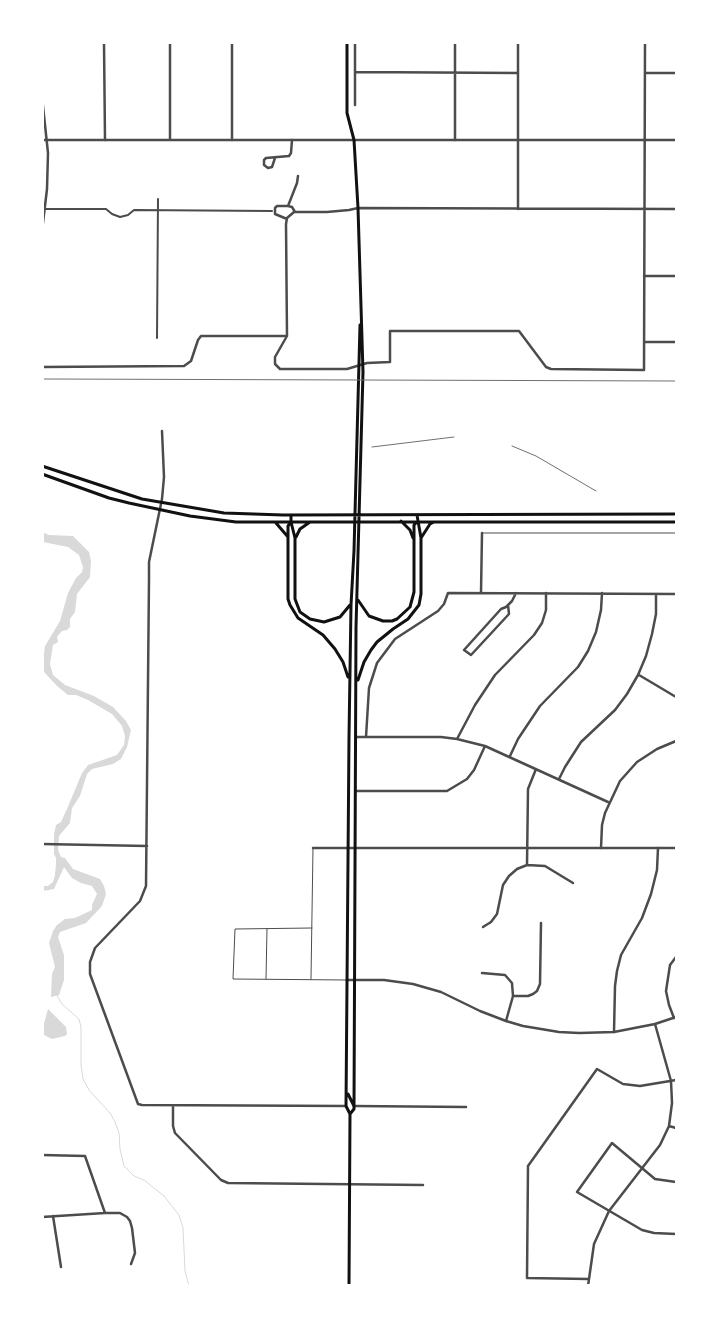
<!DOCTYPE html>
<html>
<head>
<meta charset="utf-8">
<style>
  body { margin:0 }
  #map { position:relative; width:719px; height:1328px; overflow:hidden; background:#fff; font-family:"Exo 2",sans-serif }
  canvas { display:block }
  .frame { position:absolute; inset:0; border:44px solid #fff; pointer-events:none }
</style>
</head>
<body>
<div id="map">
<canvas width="719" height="1328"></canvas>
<div class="frame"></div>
</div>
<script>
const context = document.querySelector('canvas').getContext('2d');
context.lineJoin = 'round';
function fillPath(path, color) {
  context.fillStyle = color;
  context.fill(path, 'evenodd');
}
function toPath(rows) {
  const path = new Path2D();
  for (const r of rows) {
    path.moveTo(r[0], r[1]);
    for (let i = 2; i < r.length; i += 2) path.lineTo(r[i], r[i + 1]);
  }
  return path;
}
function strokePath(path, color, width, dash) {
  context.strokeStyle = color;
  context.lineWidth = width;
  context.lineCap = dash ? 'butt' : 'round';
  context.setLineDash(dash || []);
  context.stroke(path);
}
fillPath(toPath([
  [42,532,49,535,73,536,89,552,91,561,90,577,77,594,75,612,70,619,70,627,67,630,62,631,57,637,58,642,53,645,50,664,53,675,65,685,94,696,113,707,126,721,131,730,127,747,121,759,113,764,92,769,87,774,80,796,72,808,70,823,59,836,58,850,61,857,65,858,73,869,100,879,104,886,106,894,102,906,86,923,60,932,58,937,64,955,64,980,59,995,51,997,52,974,55,967,49,943,53,931,57,925,65,919,75,918,92,910,92,905,97,894,92,886,81,883,72,878,64,867,54,889,43,891,43,886,48,886,53,882,55,875,56,863,56,858,54,854,54,834,56,825,61,822,67,809,82,773,88,765,117,755,124,745,125,736,122,726,112,714,88,700,76,695,68,695,57,686,44,672,43,661,45,646,60,621,68,593,76,578,82,572,83,567,79,555,68,547,43,542],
  [48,1009,66,1027,67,1034,65,1036,52,1039,44,1035,43,1027]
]), '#d9d9d9');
strokePath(toPath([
  [56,994,62,1004,79,1019,81,1027,81,1065,83,1079,89,1090,110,1113,115,1122,119,1133,120,1149,124,1166,134,1176,144,1180,164,1196,179,1215,183,1228,185,1271,189,1286]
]), '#d9d9d9', 1);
strokePath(toPath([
  [482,533,676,533],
  [312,928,235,929,233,979,346,980],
  [266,979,267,929],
  [311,979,313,848]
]), '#4c4c4c', 1);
strokePath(toPath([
  [45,209,106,209,112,214,120,217,128,215,134,210,272,211],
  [157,338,158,199]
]), '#4c4c4c', 2);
strokePath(toPath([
  [104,42,105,140],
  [232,42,232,140],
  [355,42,355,105],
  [518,42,518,209],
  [355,72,518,73],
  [645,73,676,73],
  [42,97,48,153,47,189,42,231],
  [170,139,170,42],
  [455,140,455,42],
  [275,158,272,167,268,168,264,165,264,160,266,158,289,156,291,153,292,140],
  [288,206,297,183,298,176],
  [287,219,275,214,275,208,277,206,288,206,292,207,295,212],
  [644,276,676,276],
  [287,336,275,357,275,364,280,369,347,369,367,363,390,362,390,331,519,331,546,367,551,369,644,370,645,42],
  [287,336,286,224,287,218,294,212,327,212,349,210,358,208,676,209],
  [644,342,676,342],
  [42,367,184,366,191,361,198,340,201,336,287,336],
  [162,431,164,477,162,499,149,562,149,579,146,886,140,901,95,948,90,962,90,974,138,1104,142,1105,346,1106],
  [481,593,482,533],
  [508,605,509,614,471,655,464,650,501,609,506,607,512,601,516,593],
  [639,675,676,697],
  [357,737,441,737,457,739,485,746,608,802],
  [366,737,369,688,377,663,395,639,438,611,444,604,448,593,676,594],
  [457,739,475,705,495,675,534,635,542,623,546,610,546,593],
  [510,756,518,739,540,706,578,667,588,651,596,632,601,610,602,593],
  [559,779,565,767,581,742,615,710,627,694,638,675,646,656,652,634,656,614,656,594],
  [356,791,447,791,467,779,474,770,485,746],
  [42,844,147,846],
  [313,848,348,848],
  [601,848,602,825,605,813,620,781,637,762,657,749,676,741],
  [527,865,528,789,536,769],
  [483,927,491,922,497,914,503,885,509,876,517,869,527,865,545,866,573,883],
  [482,973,505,975,512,983,513,996,506,1021],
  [513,996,528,996,533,994,537,991,540,984,541,923],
  [674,1018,669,1005,666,991,670,965,676,957],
  [614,1032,615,986,617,971,621,955,642,918,651,894,657,870,658,848],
  [173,1106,173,1126,175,1133,221,1180,228,1183,423,1185],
  [354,1106,466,1107],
  [669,1126,676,1128],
  [42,1155,85,1156,105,1213],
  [676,1182,655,1179,612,1143,577,1192,642,1230,654,1233,676,1234],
  [53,1216,61,1267],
  [42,1217,105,1213,120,1213,127,1217,130,1221,132,1228,135,1253,131,1264],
  [588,1279,527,1278,528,1166,597,1069,623,1084,640,1086,676,1080],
  [588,1286,594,1244,609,1211,660,1145,669,1126,672,1103,671,1081,655,1024]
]), '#4c4c4c', 2.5);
strokePath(toPath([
  [42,140,676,140],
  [348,848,676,848],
  [347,980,384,980,413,984,441,992,480,1011,506,1021,523,1026,559,1032,579,1033,614,1032,655,1024,676,1017]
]), '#4c4c4c', 2.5);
strokePath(toPath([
  [347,42,347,113,354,140,358,208,363,372,356,627,354,1106,354,1109,350,1114],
  [42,466,142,499,224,513,283,515,676,514],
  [42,474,109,498,129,503,190,516,236,522,676,522],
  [291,515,291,522,288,526,288,599,290,605,298,618,323,635,335,649,343,662,348,677],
  [401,521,410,530,413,538],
  [291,522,295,538,295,599,300,612,310,619,324,622,340,617,350,605],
  [276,523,288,537],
  [296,537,300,529,310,522],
  [421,538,430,524,434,522],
  [358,600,369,616,383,621,392,621,397,619,410,607,414,592,414,525,417,522],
  [358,680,364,662,371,650,377,642,393,629,408,619,419,605,421,594,421,538,417,515],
  [348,1094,354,1106],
  [349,1286,350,1114,346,1106,349,737,351,605,354,551,360,325]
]), '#111', 3);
strokePath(toPath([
  [42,379,676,381],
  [512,446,536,456,596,491],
  [372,447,454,437]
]), '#707070', 1);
</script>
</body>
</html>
